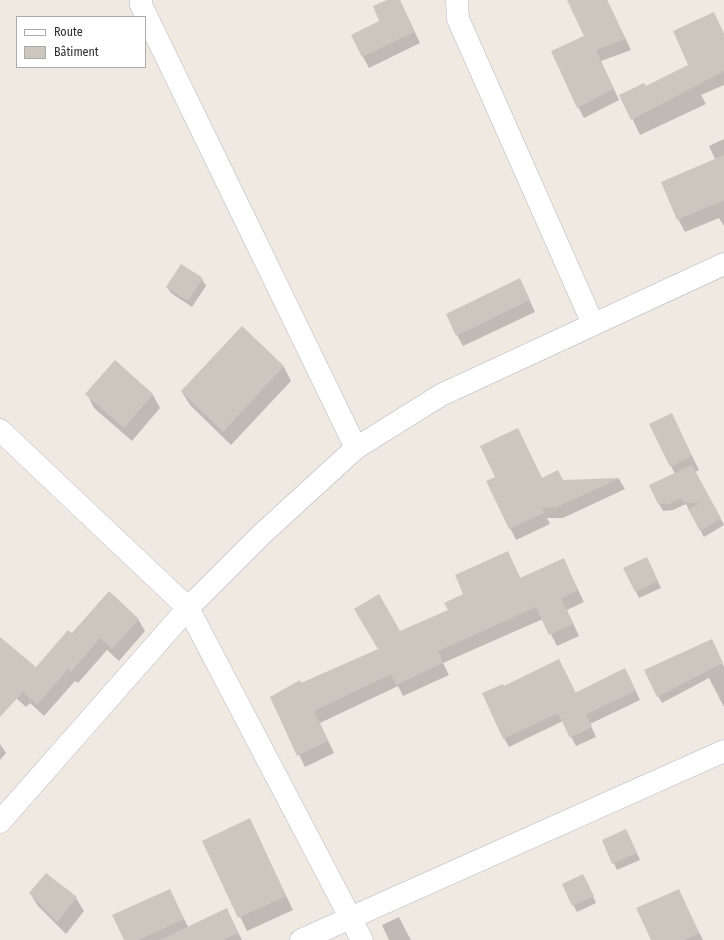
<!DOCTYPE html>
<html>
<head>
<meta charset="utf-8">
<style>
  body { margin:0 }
  #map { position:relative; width:724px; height:940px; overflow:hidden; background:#efe9e1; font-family:"Fira Sans Condensed",sans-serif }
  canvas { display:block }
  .legend { position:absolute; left:16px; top:16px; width:130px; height:52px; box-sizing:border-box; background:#fff; border:1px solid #ababab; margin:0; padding:5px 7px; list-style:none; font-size:12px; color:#2e2e2e }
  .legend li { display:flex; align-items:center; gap:8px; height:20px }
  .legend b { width:20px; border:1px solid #ababab }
</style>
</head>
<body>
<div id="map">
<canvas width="724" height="940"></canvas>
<ul class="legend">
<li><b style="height:5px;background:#fff"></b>Route</li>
<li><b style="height:11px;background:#cbc7bf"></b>Bâtiment</li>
</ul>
</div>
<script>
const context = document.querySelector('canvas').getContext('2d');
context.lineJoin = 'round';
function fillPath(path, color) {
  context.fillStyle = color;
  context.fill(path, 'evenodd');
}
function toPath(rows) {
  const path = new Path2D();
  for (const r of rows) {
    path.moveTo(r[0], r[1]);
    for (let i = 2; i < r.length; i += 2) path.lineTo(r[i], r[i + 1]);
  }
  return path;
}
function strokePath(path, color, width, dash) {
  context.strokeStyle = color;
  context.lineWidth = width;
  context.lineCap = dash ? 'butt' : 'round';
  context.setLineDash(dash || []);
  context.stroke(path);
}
fillPath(toPath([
  [390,0,400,0,420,43,369,68,363,57],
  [568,0,607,0,631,50,601,61,619,100,584,118,578,107,585,37],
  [714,14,724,34,724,85,701,95,706,104,640,135,621,95,645,88,689,65],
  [724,139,724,226,719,218,685,232,678,219,715,159,709,146],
  [202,279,206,286,192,307,171,293,167,287],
  [520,279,535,312,463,346,457,335],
  [242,328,284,367,291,381,231,445,190,405,182,392],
  [115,362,153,395,160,408,132,441,94,408,87,394],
  [672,415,699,470,695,472,724,525,704,537,686,504,673,510,663,511,659,504,675,474,651,425],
  [542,479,563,481,619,479,625,489,563,518,547,518,550,524,516,540,510,528],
  [508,553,521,579,563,559,584,602,567,610,579,636,557,646,543,619,443,663,449,675,403,696,398,686,320,723,334,753,305,767,271,697,380,649,400,633,449,610],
  [650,565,661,588,639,598,636,592],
  [138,619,145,631,119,661,107,650,78,683,75,681,44,716,30,703,26,707,4,687,0,679,0,672,36,669,72,634],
  [714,646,724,667,724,707,709,678,662,703,658,696],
  [564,669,576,694,625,669,640,700,590,724,596,737,576,746,563,721,509,747,504,738,504,687],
  [0,744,6,753,0,760],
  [250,820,293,910,247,931,203,841],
  [626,830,640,860,617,870,603,841],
  [587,882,596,903,577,912,563,885],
  [170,890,191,933,175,940,125,940],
  [678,890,703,940,652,940],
  [30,893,76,898,84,911,66,934,38,906],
  [227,910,242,940,201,940],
  [399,917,406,931,411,940,389,940,382,925]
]), '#0003');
fillPath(toPath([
  [387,0,400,0,414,32,362,57,351,35,379,21,373,6],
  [567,0,607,0,625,39,596,50,613,89,577,108,551,51,584,36],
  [714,12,724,34,724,71,631,120,619,95,644,83,646,86,688,65,673,31],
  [724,155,724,200,677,220,661,182],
  [181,264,203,278,188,301,166,287],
  [520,278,530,300,456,336,446,314],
  [242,326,284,366,223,432,181,391],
  [115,360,153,394,124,428,85,394],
  [672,413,692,456,670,467,649,424],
  [518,428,542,478,558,470,563,480,620,478,557,507,542,508,544,513,509,529,486,481,495,477,480,446],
  [692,465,721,518,700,531,688,509,701,503,685,503,681,498,669,504,658,504,649,485],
  [508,551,520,578,564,558,578,590,561,598,573,624,549,635,536,607,438,651,443,663,396,685,391,674,314,711,328,741,297,756,270,697,300,680,301,683,378,649,354,609,379,594,400,631,448,610,444,603,463,594,455,575],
  [647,557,658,581,635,592,623,568],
  [109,591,139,619,112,649,100,638,71,672,68,669,37,705,23,692,0,717,0,637,36,667,68,630,72,633],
  [712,639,723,663,657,697,644,670],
  [559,659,575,693,625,668,636,691,586,714,592,727,570,738,558,713,503,739,482,693,503,684,504,686],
  [250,818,286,896,238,918,202,841],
  [626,829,637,853,612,864,602,840],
  [46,873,77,897,57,922,29,893],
  [583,874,594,896,572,906,562,884],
  [170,889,184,919,138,940,124,940,112,915],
  [679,889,699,933,684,940,651,940,636,908],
  [227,908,238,933,223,940,160,940]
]), '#cbc7bf');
const street = toPath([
  [141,0,141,5,356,448],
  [457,0,458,19,593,324],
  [188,608,362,940],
  [301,940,724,751]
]);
const secondary = toPath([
  [0,430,188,608],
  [0,822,188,608,262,534,356,448,441,395,724,264]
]);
strokePath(street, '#b4b7c1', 23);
strokePath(secondary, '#b4b7c1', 23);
strokePath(street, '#fff', 22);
strokePath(secondary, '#fff', 22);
</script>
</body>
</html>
